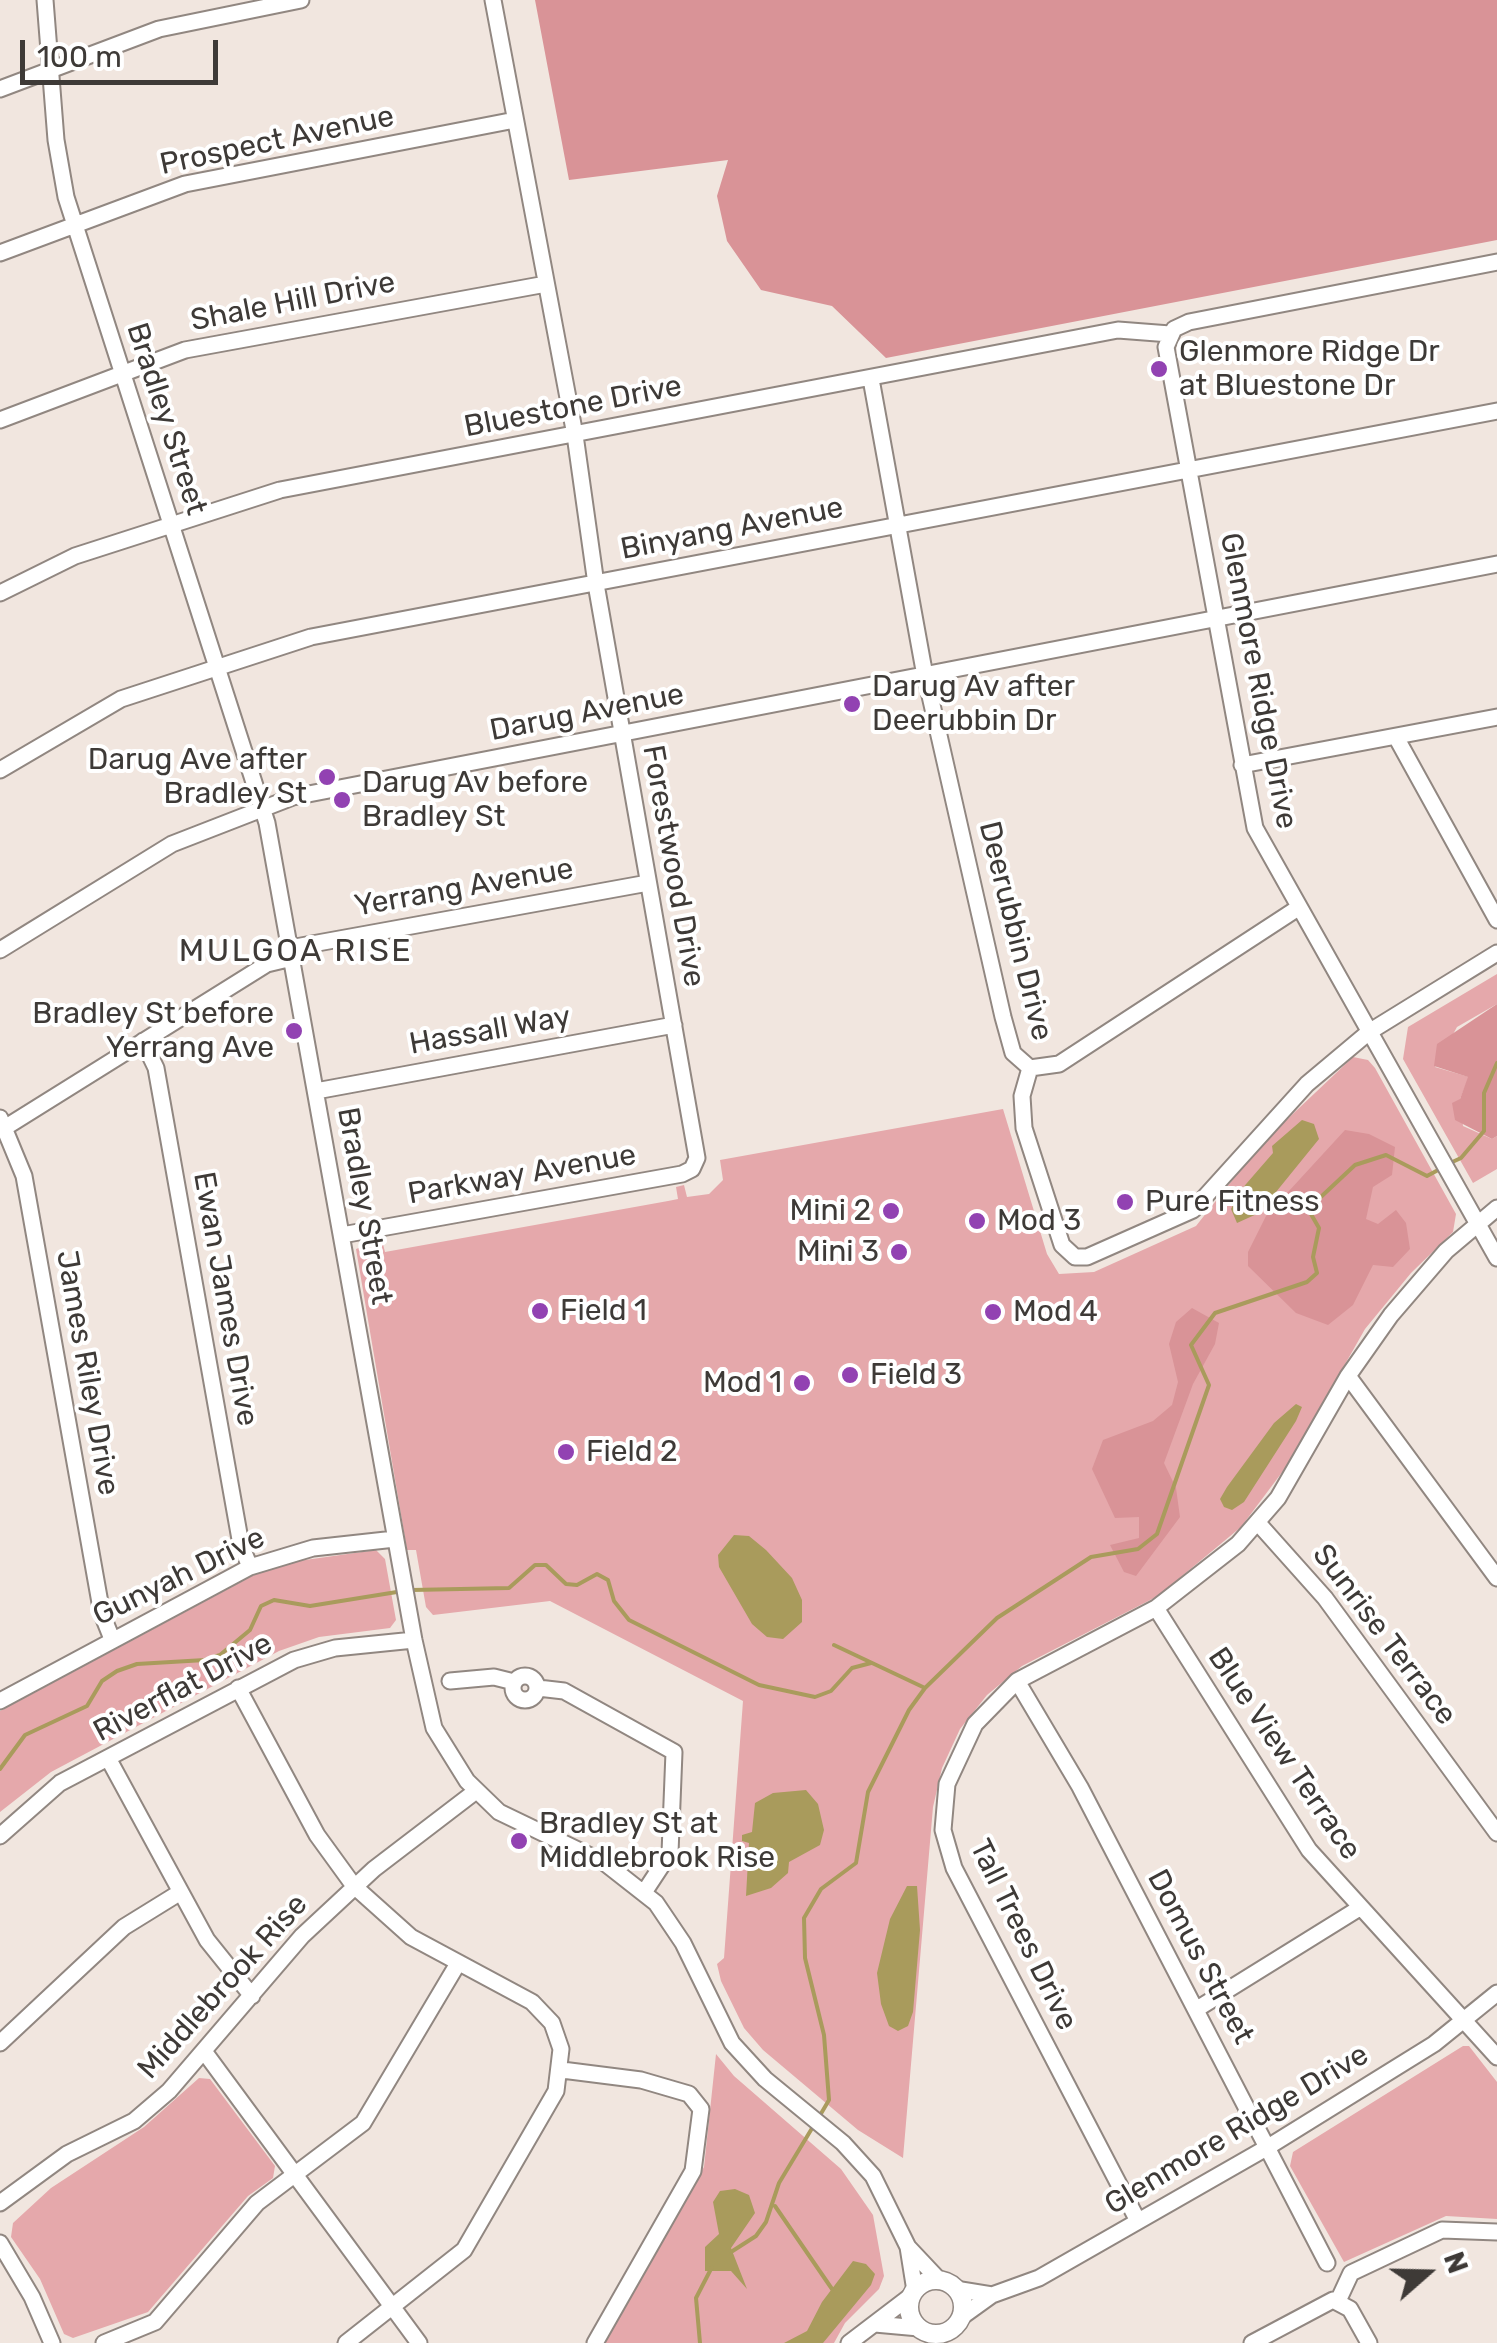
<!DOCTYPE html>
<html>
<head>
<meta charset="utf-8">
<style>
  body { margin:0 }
  #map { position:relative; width:1497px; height:2343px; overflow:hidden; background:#f1e6df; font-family:Rubik,sans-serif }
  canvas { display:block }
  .north { position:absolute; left:1377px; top:2223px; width:100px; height:100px; -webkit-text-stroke:8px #fff; paint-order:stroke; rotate:70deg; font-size:28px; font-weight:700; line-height:40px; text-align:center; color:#3e3a37 }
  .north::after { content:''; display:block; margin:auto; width:35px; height:45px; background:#3e3a37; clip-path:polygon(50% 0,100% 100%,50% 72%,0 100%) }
  .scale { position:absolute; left:20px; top:40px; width:198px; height:45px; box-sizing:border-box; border:5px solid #3e3a37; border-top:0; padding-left:12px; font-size:30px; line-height:35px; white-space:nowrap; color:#3e3a37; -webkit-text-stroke:8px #fff; paint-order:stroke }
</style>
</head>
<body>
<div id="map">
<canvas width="1497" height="2343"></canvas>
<div class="north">N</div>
<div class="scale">100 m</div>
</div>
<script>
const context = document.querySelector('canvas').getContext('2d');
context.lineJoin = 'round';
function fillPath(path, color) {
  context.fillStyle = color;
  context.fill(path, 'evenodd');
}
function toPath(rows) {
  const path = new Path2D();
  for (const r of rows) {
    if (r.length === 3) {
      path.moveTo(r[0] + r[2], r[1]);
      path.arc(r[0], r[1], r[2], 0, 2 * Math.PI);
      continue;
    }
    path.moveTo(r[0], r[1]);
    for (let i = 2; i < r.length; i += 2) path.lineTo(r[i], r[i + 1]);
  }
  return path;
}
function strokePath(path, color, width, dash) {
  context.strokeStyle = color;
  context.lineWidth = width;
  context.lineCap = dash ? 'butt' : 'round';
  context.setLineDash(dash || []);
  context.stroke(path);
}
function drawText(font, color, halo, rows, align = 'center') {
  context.font = font + ' Rubik,sans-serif';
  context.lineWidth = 8;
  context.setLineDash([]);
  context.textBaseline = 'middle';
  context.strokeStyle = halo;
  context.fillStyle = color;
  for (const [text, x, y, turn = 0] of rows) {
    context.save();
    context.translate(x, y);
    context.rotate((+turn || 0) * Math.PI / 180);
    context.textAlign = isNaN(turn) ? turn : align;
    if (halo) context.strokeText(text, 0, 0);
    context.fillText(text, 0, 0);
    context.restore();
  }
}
fillPath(toPath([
  [1497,974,1497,1004,1457,1027,1435,1067,1469,1077,1460,1099,1463,1126,1492,1139,1497,1136,1497,1169,1473,1183,1403,1059,1408,1027],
  [1353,1057,1368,1060,1375,1068,1456,1214,1453,1232,1411,1273,1365,1329,1289,1463,1241,1527,1158,1596,1022,1666,987,1695,960,1729,942,1768,933,1807,903,2158,858,2130,763,2050,744,2028,721,1981,717,1964,724,1958,743,1701,550,1601,433,1615,426,1607,416,1550,407,1550,356,1249,382,1240,385,1252,668,1201,678,1199,676,1187,684,1185,687,1197,709,1194,723,1180,720,1160,1003,1109,1047,1254,1059,1274,1094,1272,1196,1226,1260,1145],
  [376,1550,385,1559,396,1620,390,1628,319,1637,279,1651,51,1772,0,1812,0,1711,254,1575,298,1561],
  [1463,2046,1469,2046,1497,2082,1497,2219,1446,2216,1344,2262,1290,2166,1293,2152],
  [716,2054,734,2076,841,2169,873,2215,884,2276,879,2289,845,2323,834,2343,605,2343,704,2167],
  [199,2078,210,2079,275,2166,273,2178,248,2196,148,2312,73,2338,64,2334,40,2279,11,2237,13,2223,51,2188,144,2127]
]), '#e5a8ab');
fillPath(toPath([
  [535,0,1497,0,1497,240,886,358,832,306,761,290,727,241,717,196,728,160,569,180],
  [1497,1004,1497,1136,1492,1139,1455,1120,1452,1103,1460,1099,1468,1077,1434,1066,1437,1044],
  [1345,1130,1369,1134,1395,1147,1392,1175,1373,1187,1366,1219,1378,1224,1396,1210,1406,1223,1410,1249,1393,1267,1373,1265,1353,1305,1328,1325,1296,1313,1248,1266,1248,1252,1266,1216],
  [1192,1308,1219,1323,1215,1344,1193,1384,1164,1463,1176,1488,1180,1517,1136,1576,1124,1572,1110,1545,1139,1538,1139,1517,1115,1518,1092,1469,1103,1440,1153,1421,1172,1405,1178,1382,1169,1344,1176,1322]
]), '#d99397');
fillPath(toPath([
  [1302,1120,1314,1124,1319,1139,1259,1213,1237,1223,1231,1209,1240,1191,1273,1153,1272,1146],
  [1296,1404,1302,1407,1296,1421,1244,1502,1232,1510,1224,1507,1220,1499,1227,1487,1274,1423],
  [734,1535,749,1536,766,1550,792,1578,802,1600,802,1622,783,1639,767,1637,752,1624,719,1567,718,1555],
  [806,1790,818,1804,824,1830,820,1845,789,1862,788,1873,771,1888,746,1896,749,1843,742,1841,742,1835,752,1832,755,1803,773,1793],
  [907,1886,917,1886,920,1930,913,2012,908,2026,898,2031,889,2026,881,2004,877,1973,890,1919],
  [735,2189,749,2195,755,2213,731,2248,747,2289,731,2271,705,2271,705,2247,719,2234,713,2202,720,2191],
  [853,2261,866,2264,875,2274,871,2285,823,2343,784,2343,807,2331,822,2302]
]), '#a99b5c');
strokePath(toPath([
  [1448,1164,1461,1158,1484,1131,1484,1093,1497,1063],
  [412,1590,509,1588,535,1565,546,1565,566,1584,577,1585,597,1574,608,1580,614,1601,629,1620,759,1685,815,1697,831,1691,852,1668,871,1663],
  [834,1645,925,1688],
  [0,1769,25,1735,87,1706,102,1681,117,1671,137,1664,205,1660,220,1655,250,1630,261,1606,274,1600,310,1606,403,1591],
  [819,2117,829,2100,824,2035,805,1958,804,1918,821,1889,856,1863,868,1792,909,1710,925,1688,997,1618,1091,1557,1138,1549,1157,1534,1209,1385,1191,1345,1215,1313,1307,1282,1317,1273,1313,1257,1319,1228,1308,1209,1355,1165,1386,1155,1427,1176,1440,1169],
  [775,2206,832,2289],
  [731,2252,756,2236,766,2222,779,2183,814,2125],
  [700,2343,696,2298,712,2267]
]), '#a99b5c', 4);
const minor = toPath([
  [45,0,56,140,66,197,267,823,414,1640,434,1728,467,1781,499,1812,605,1863,656,1903,683,1943,732,2043,765,2079,843,2143,873,2176,908,2247,915,2291],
  [0,89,159,29,301,0],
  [0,253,185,184,515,120],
  [1497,262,1189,322,1174,329,1166,347,1255,828,1497,1258],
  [871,379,923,665,1003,1017,1013,1053,1030,1068],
  [0,420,185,350,546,284],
  [0,593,75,556,280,490,1118,330,1170,334],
  [1396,737,1497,920],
  [1242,765,1497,717],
  [0,770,121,699,311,637,1497,411],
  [290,948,648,883],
  [0,950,172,844,293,797,1497,564],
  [143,1041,156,1068,241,1545,250,1567],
  [1030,1068,1022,1096,1024,1128,1062,1245,1075,1257,1087,1257,1193,1210,1307,1084,1369,1032,1497,953],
  [1030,1068,1059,1064,1298,908],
  [316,1091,674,1025],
  [0,1118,24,1176,102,1614,112,1639],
  [6,1127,267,964,292,958],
  [342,1235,682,1174,692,1169,697,1158,596,584,575,435,493,0],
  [1348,1376,1497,1578],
  [1258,1523,1325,1598,1497,1833],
  [1156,1608,1309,1850,1497,2057],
  [525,1688,12],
  [450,1681,494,1677,514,1682],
  [1017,1681,1080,1787,1327,2263],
  [238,1688,317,1835,354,1886,411,1937,532,2002,552,2023,561,2049,556,2091,464,2250,346,2343],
  [538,1688,564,1691,674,1752,670,1853,645,1891],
  [0,1701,250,1567,313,1548,395,1539],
  [108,1758,207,1940,252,1996],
  [0,1836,60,1783,294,1660,335,1648,414,1640],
  [1197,2009,1358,1909],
  [0,2043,124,1927,179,1893],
  [206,2054,419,2343],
  [562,2070,641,2080,689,2094,701,2109,693,2171,595,2343],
  [0,2203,67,2154,134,2121,169,2091,302,1936,374,1869,476,1791],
  [1138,2221,954,1868,943,1830,947,1784,975,1724,1017,1681,1156,1608,1238,1544,1278,1498,1348,1376,1391,1315,1446,1251,1497,1208],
  [0,2243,32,2297,52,2343],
  [908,2247,940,2281],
  [955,2289,992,2295,1039,2278,1268,2147,1434,2044,1497,1993],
  [1338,2301,1351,2273,1442,2230,1497,2232],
  [960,2318,992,2295],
  [875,2324,919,2328],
  [104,2343,155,2322,257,2203,363,2123,457,1965],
  [849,2343,912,2295],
  [1252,2343,1333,2300,1350,2309,1369,2343]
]);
const major = toPath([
  [936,2307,27]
]);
strokePath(minor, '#918781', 19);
strokePath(major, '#918781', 21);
strokePath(minor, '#fff', 15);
strokePath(major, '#fff', 18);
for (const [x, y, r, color] of [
  [1159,369,10,"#9242b2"],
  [852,704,10,"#9242b2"],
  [327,777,10,"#9242b2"],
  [342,800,10,"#9242b2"],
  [294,1031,10,"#9242b2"],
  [1125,1202,10,"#9242b2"],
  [891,1211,10,"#9242b2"],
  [977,1221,10,"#9242b2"],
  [899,1252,10,"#9242b2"],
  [540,1311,10,"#9242b2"],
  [993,1312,10,"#9242b2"],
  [850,1375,10,"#9242b2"],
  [802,1383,10,"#9242b2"],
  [566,1452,10,"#9242b2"],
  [519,1841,10,"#9242b2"]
]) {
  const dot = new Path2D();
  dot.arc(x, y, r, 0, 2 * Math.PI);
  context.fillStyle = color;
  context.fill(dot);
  strokePath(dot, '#fff', 4);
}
drawText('30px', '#3e3a37', '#fff', [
  ["Prospect Avenue",277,141,-12],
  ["Shale Hill Drive",293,302,-11],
  ["Bluestone Drive",573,407,-11],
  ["Bradley Street",166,419,72],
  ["Binyang Avenue",732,529,-11],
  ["Glenmore Ridge Drive",1258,681,79],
  ["Darug Avenue",587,713,-11],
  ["Forestwood Drive",673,866,80],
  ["Yerrang Avenue",464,888,-10],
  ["Deerubbin Drive",1015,931,76],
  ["Hassall Way",490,1031,-10],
  ["Parkway Avenue",522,1175,-10],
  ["Bradley Street",364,1206,80],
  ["Ewan James Drive",225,1299,80],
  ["James Riley Drive",87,1373,80],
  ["Gunyah Drive",179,1577,-26],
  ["Sunrise Terrace",1384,1635,53],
  ["Riverflat Drive",183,1688,-28],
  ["Blue View Terrace",1284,1754,56],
  ["Tall Trees Drive",1023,1935,64],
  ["Domus Street",1200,1957,62],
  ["Middlebrook Rise",223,1987,-48],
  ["Glenmore Ridge Drive",1237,2130,-31]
]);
drawText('30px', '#3e3a37', '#fff', [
  ["Glenmore Ridge Dr",1179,352],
  ["at Bluestone Dr",1179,386],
  ["Darug Av after",872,687],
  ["Deerubbin Dr",872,721],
  ["Darug Ave after",307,760,"right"],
  ["Bradley St",307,794,"right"],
  ["Darug Av before",362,783],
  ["Bradley St",362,817],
  ["Bradley St before",274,1014,"right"],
  ["Yerrang Ave",274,1048,"right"],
  ["Pure Fitness",1145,1202],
  ["Mini 2",871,1211,"right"],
  ["Mod 3",997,1221],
  ["Mini 3",879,1252,"right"],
  ["Field 1",560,1311],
  ["Mod 4",1013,1312],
  ["Field 3",870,1375],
  ["Mod 1",782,1383,"right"],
  ["Field 2",586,1452],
  ["Bradley St at",539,1824],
  ["Middlebrook Rise",539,1858]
], 'left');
context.letterSpacing = '2.5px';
drawText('32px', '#3e3a37', '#fff', [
  ["MULGOA RISE",296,952]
]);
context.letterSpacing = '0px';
</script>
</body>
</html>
